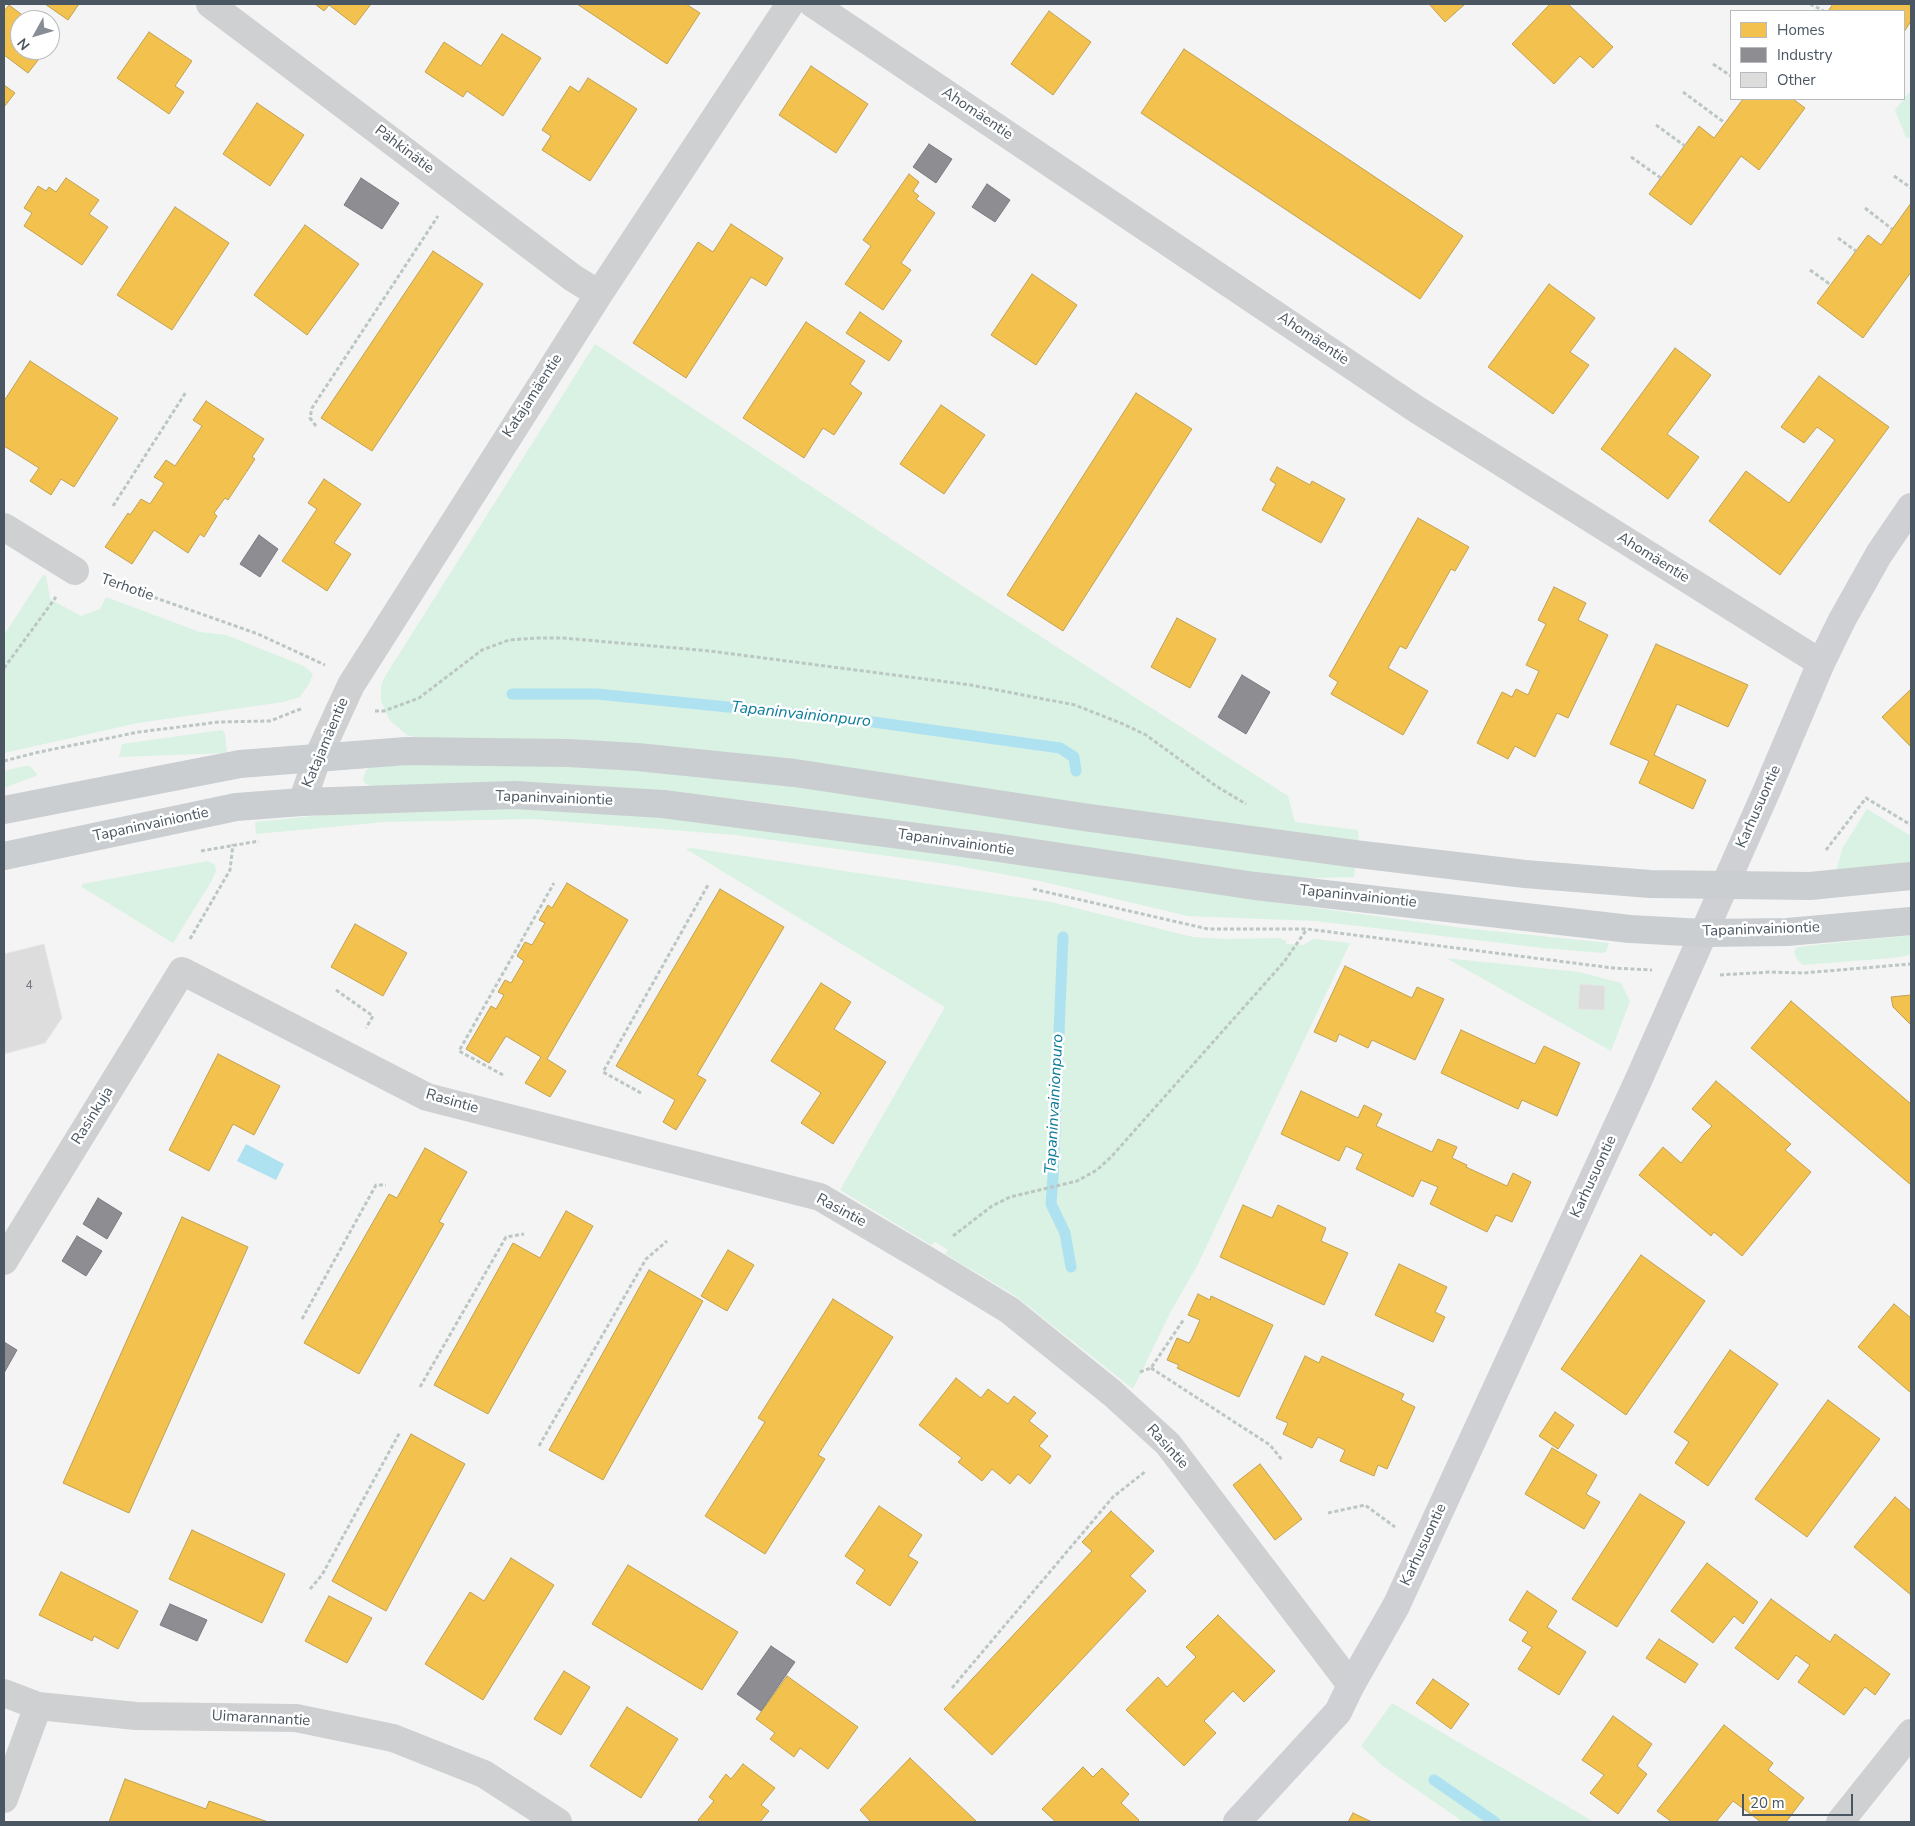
<!DOCTYPE html>
<html>
<head>
<meta charset="utf-8">
<style>
  body { margin:0 }
  #map { position:relative; width:1915px; height:1826px; overflow:hidden; background:#f4f4f4; font-family:"Nunito Sans",sans-serif }
  canvas { display:block }
  .frame { position:absolute; inset:0; border:5px solid #4a5661; pointer-events:none }
  .legend { position:absolute; left:1730px; top:10px; width:175px; height:90px; box-sizing:border-box; background:#fff; border:1px solid #b7bbc0; margin:0; padding:6px 9px; list-style:none; font-size:15px; color:#4a5661 }
  .legend li { display:flex; align-items:center; gap:10px; height:25px }
  .legend b { width:25px; border:1px solid #b7bbc0 }
  .north { position:absolute; left:10px; top:10px; width:50px; height:50px; box-sizing:border-box; background:#fff; border:1px solid #b7bbc0; border-radius:50%; rotate:231deg; font-size:14px; font-weight:700; line-height:20px; text-align:center; color:#4a5661 }
  .north::after { content:''; display:block; margin:auto; width:18px; height:22px; background:#868d94; clip-path:polygon(50% 0,100% 100%,50% 72%,0 100%) }
  .scale { position:absolute; left:1742px; top:1794px; width:111px; height:22px; box-sizing:border-box; border:2px solid #4a5661; border-top:0; padding-left:6px; font-size:15px; line-height:18px; white-space:nowrap; color:#4a5661; -webkit-text-stroke:4px #fff; paint-order:stroke }
</style>
</head>
<body>
<div id="map">
<canvas width="1915" height="1826"></canvas>
<div class="frame"></div>
<ul class="legend">
<li><b style="height:14px;background:#f2c14e"></b>Homes</li>
<li><b style="height:14px;background:#8d8d92"></b>Industry</li>
<li><b style="height:14px;background:#ddddde"></b>Other</li>
</ul>
<div class="north">N</div>
<div class="scale">20 m</div>
</div>
<script>
const context = document.querySelector('canvas').getContext('2d');
context.lineJoin = 'round';
function fillPath(path, color) {
  context.fillStyle = color;
  context.fill(path, 'evenodd');
}
function toPath(rows) {
  const path = new Path2D();
  for (const r of rows) {
    path.moveTo(r[0], r[1]);
    for (let i = 2; i < r.length; i += 2) path.lineTo(r[i], r[i + 1]);
  }
  return path;
}
function strokePath(path, color, width, dash) {
  context.strokeStyle = color;
  context.lineWidth = width;
  context.lineCap = dash ? 'butt' : 'round';
  context.setLineDash(dash || []);
  context.stroke(path);
}
function drawText(font, color, halo, rows, align = 'center') {
  context.font = font + ' "Nunito Sans",sans-serif';
  context.lineWidth = 5;
  context.setLineDash([]);
  context.textBaseline = 'middle';
  context.strokeStyle = halo;
  context.fillStyle = color;
  for (const [text, x, y, turn = 0] of rows) {
    context.save();
    context.translate(x, y);
    context.rotate((+turn || 0) * Math.PI / 180);
    context.textAlign = isNaN(turn) ? turn : align;
    if (halo) context.strokeText(text, 0, 0);
    context.fillText(text, 0, 0);
    context.restore();
  }
}
fillPath(toPath([
  [1911,90,1911,137,1906,138,1895,110],
  [595,344,967,589,1288,796,1295,822,1358,830,1359,843,418,738,407,735,390,721,381,701,381,686,384,678],
  [43,575,46,576,50,599,81,616,100,609,106,597,200,632,226,635,304,666,313,674,309,684,300,697,283,702,138,723,4,753,4,635],
  [222,730,225,734,227,753,119,757,122,744],
  [459,763,561,763,780,783,1355,867,1354,877,1314,878,1272,876,776,804,708,796,633,789,374,787,365,783,363,779,366,770,374,766],
  [24,766,30,766,38,775,4,788,4,771],
  [504,807,614,812,804,831,1251,899,1463,928,1609,943,1606,952,1603,953,1543,948,1316,921,1188,916,1040,881,947,864,735,835,533,819,384,822,256,834,255,822,334,814],
  [1867,809,1911,836,1911,864,1836,871,1843,847],
  [691,848,1051,902,1193,937,1226,939,1280,938,1286,941,1286,944,1304,945,1313,939,1350,943,1198,1264,1170,1313,1133,1389,1014,1295,945,1254,948,1250,935,1242,931,1245,840,1190,945,1007,686,849],
  [208,861,215,865,216,871,211,882,173,943,82,887,82,884],
  [1911,935,1911,955,1891,958,1803,965,1796,958,1794,951,1797,947],
  [1446,958,1579,972,1621,983,1630,1001,1611,1051],
  [1392,1703,1594,1822,1463,1822,1383,1766,1361,1746]
]), '#d9f2e3');
fillPath(toPath([
  [246,1144,284,1164,276,1180,237,1161]
]), '#aee2f0');
const homes = toPath([
  [45,4,79,4,68,20,45,4],
  [315,4,371,4,355,25,329,5,324,11,315,4],
  [577,4,686,4,700,13,667,64,577,4],
  [1429,4,1465,4,1445,22,1429,4],
  [1550,4,1568,4,1613,47,1593,68,1580,56,1554,84,1512,44,1550,4],
  [1833,4,1911,4,1911,21,1904,32,1904,11,1828,11,1833,4],
  [9,5,29,20,20,20,20,50,46,50,28,73,4,55,4,11,9,5],
  [1049,11,1091,42,1053,95,1011,64,1049,11],
  [149,32,192,61,175,86,184,92,169,114,117,78,149,32],
  [502,34,541,58,503,116,467,91,463,97,425,72,444,42,481,66,502,34],
  [1184,49,1463,236,1420,299,1141,113,1184,49],
  [811,66,868,104,836,153,779,115,811,66],
  [588,78,637,109,590,181,542,150,551,136,542,130,570,86,579,92,588,78],
  [4,85,15,93,4,107,4,85],
  [1743,99,1793,99,1805,108,1759,170,1741,156,1691,225,1649,194,1699,126,1714,138,1743,99],
  [257,103,304,135,270,186,223,154,257,103],
  [909,174,919,182,913,191,919,196,916,199,935,213,901,263,911,270,883,310,845,284,871,246,863,240,909,174],
  [66,178,99,200,89,214,108,227,82,265,24,226,32,213,24,208,38,186,46,191,49,187,56,192,66,178],
  [1911,203,1911,272,1863,338,1817,303,1868,235,1881,245,1911,203],
  [175,207,229,243,172,330,117,295,175,207],
  [731,224,783,258,766,286,751,277,686,378,633,343,698,242,713,252,731,224],
  [305,225,359,264,307,335,254,295,305,225],
  [433,251,483,284,372,451,321,418,433,251],
  [1032,274,1077,305,1036,365,991,335,1032,274],
  [1549,284,1595,318,1570,352,1589,365,1553,414,1488,367,1549,284],
  [860,312,902,341,889,361,846,333,860,312],
  [806,322,865,361,850,384,862,393,834,435,823,428,804,458,743,418,806,322],
  [1675,348,1711,375,1667,434,1699,457,1668,499,1601,449,1675,348],
  [30,361,118,418,74,487,61,479,51,495,30,481,39,468,4,446,4,401,30,361],
  [1819,376,1889,427,1780,575,1709,521,1746,471,1789,503,1835,440,1817,427,1804,443,1781,427,1819,376],
  [1136,393,1192,429,1063,631,1007,595,1136,393],
  [206,401,264,439,252,457,255,459,228,500,225,498,214,513,217,516,204,537,200,534,188,553,154,530,132,564,105,547,128,513,130,515,141,499,150,504,164,483,154,477,166,460,175,466,202,426,193,420,206,401],
  [941,405,985,435,944,494,900,464,941,405],
  [1277,467,1310,485,1312,481,1345,499,1321,543,1262,510,1276,484,1270,480,1277,467],
  [324,479,361,504,334,543,351,554,327,591,282,561,317,509,308,503,324,479],
  [1418,518,1469,547,1455,571,1451,569,1406,649,1400,646,1388,668,1428,691,1403,735,1331,694,1338,682,1329,676,1418,518],
  [1554,587,1586,603,1578,620,1608,635,1568,718,1557,713,1535,757,1515,746,1508,759,1477,743,1502,692,1512,697,1516,689,1528,695,1539,671,1526,665,1546,624,1538,620,1554,587],
  [1177,618,1216,639,1190,688,1151,667,1177,618],
  [1656,644,1748,685,1728,727,1677,704,1654,755,1706,780,1693,809,1639,783,1649,761,1610,744,1656,644],
  [1911,689,1911,747,1882,717,1911,689],
  [567,883,628,920,547,1059,566,1071,550,1097,525,1083,541,1057,506,1036,489,1063,466,1049,491,1006,496,1009,504,995,498,992,505,980,511,983,524,961,517,956,525,942,532,945,545,923,539,920,548,905,552,908,567,883],
  [720,889,784,927,697,1075,706,1080,676,1130,663,1122,675,1100,616,1066,720,889],
  [355,924,407,953,383,996,331,967,355,924],
  [1345,966,1412,998,1417,987,1444,999,1415,1060,1372,1040,1368,1048,1339,1034,1336,1042,1314,1032,1345,966],
  [821,983,851,1002,834,1029,886,1062,833,1144,801,1123,821,1093,771,1061,821,983],
  [1911,995,1911,1025,1893,1007,1891,997,1911,995],
  [1791,1001,1911,1104,1911,1185,1751,1048,1791,1001],
  [1461,1030,1535,1064,1544,1046,1580,1063,1557,1116,1522,1100,1518,1109,1441,1073,1461,1030],
  [218,1054,280,1086,254,1135,233,1124,209,1171,169,1150,218,1054],
  [1716,1081,1791,1144,1785,1150,1811,1172,1742,1256,1714,1232,1711,1236,1639,1175,1663,1147,1681,1163,1704,1134,1712,1126,1692,1109,1716,1081],
  [1301,1091,1358,1118,1364,1105,1382,1114,1376,1126,1432,1152,1438,1139,1457,1147,1452,1158,1467,1165,1466,1167,1507,1186,1513,1173,1531,1182,1512,1222,1496,1215,1487,1232,1430,1204,1438,1187,1421,1180,1413,1197,1356,1169,1363,1154,1346,1146,1339,1161,1281,1134,1301,1091],
  [425,1148,467,1172,439,1222,444,1224,359,1374,304,1343,389,1194,397,1198,425,1148],
  [1243,1205,1272,1218,1278,1205,1326,1228,1321,1241,1348,1253,1324,1305,1220,1257,1243,1205],
  [566,1211,593,1226,488,1414,434,1385,513,1243,540,1258,566,1211],
  [182,1217,248,1247,129,1513,63,1483,182,1217],
  [728,1250,754,1265,727,1311,701,1296,728,1250],
  [1641,1255,1705,1301,1626,1415,1561,1369,1641,1255],
  [1399,1264,1447,1287,1435,1312,1445,1317,1433,1342,1375,1315,1399,1264],
  [649,1270,703,1301,603,1480,549,1450,649,1270],
  [1198,1294,1210,1300,1211,1296,1273,1325,1239,1397,1177,1368,1179,1365,1167,1360,1177,1338,1189,1343,1192,1338,1200,1320,1188,1315,1198,1294],
  [833,1299,893,1337,818,1455,825,1459,765,1554,705,1516,765,1422,758,1418,833,1299],
  [1894,1304,1911,1318,1911,1393,1858,1347,1894,1304],
  [1730,1350,1778,1384,1708,1486,1675,1463,1689,1442,1674,1432,1730,1350],
  [1305,1356,1319,1363,1322,1356,1404,1394,1401,1400,1415,1407,1387,1469,1378,1465,1374,1476,1340,1461,1345,1450,1318,1437,1312,1448,1283,1434,1288,1423,1276,1418,1305,1356],
  [956,1378,981,1398,988,1389,1008,1404,1014,1396,1036,1413,1029,1421,1048,1436,1039,1446,1051,1456,1030,1484,1018,1474,1010,1484,992,1469,982,1481,958,1462,962,1458,919,1425,956,1378],
  [1828,1400,1880,1439,1807,1537,1755,1499,1828,1400],
  [1555,1412,1574,1425,1558,1449,1539,1436,1555,1412],
  [411,1434,465,1464,386,1611,332,1581,411,1434],
  [1552,1448,1597,1475,1586,1494,1600,1502,1584,1529,1525,1494,1552,1448],
  [1260,1464,1302,1519,1275,1540,1233,1485,1260,1464],
  [1640,1494,1685,1522,1617,1627,1572,1599,1640,1494],
  [1895,1497,1911,1511,1911,1595,1854,1547,1895,1497],
  [879,1506,922,1535,908,1556,918,1562,890,1606,856,1583,865,1570,845,1556,879,1506],
  [1111,1511,1154,1551,1130,1576,1146,1591,992,1755,944,1709,1092,1551,1082,1542,1111,1511],
  [192,1530,285,1574,262,1623,169,1579,192,1530],
  [511,1558,554,1585,483,1700,425,1664,470,1592,484,1601,511,1558],
  [1707,1563,1758,1602,1743,1624,1734,1616,1713,1643,1671,1611,1707,1563],
  [628,1565,738,1632,702,1690,592,1624,628,1565],
  [61,1572,138,1611,118,1649,94,1636,92,1641,39,1615,61,1572],
  [1527,1591,1557,1611,1547,1627,1586,1652,1559,1695,1518,1669,1532,1647,1522,1641,1528,1632,1509,1620,1527,1591],
  [329,1596,372,1618,347,1663,305,1641,329,1596],
  [1771,1599,1830,1642,1835,1634,1890,1674,1875,1695,1865,1687,1844,1715,1798,1682,1810,1665,1796,1655,1778,1680,1735,1648,1771,1599],
  [1218,1615,1275,1671,1244,1702,1233,1691,1204,1721,1216,1733,1184,1766,1126,1710,1158,1677,1167,1687,1196,1657,1186,1647,1218,1615],
  [1659,1639,1698,1664,1685,1683,1646,1658,1659,1639],
  [564,1671,590,1687,561,1735,534,1719,564,1671],
  [787,1676,858,1727,828,1769,800,1748,794,1757,770,1739,775,1733,756,1719,787,1676],
  [1433,1679,1469,1704,1451,1729,1416,1703,1433,1679],
  [627,1707,678,1739,641,1798,590,1766,627,1707],
  [1613,1716,1652,1744,1637,1766,1647,1774,1618,1814,1590,1793,1604,1775,1582,1760,1613,1716],
  [1724,1725,1773,1763,1768,1770,1804,1798,1786,1822,1761,1822,1733,1801,1716,1822,1672,1822,1657,1811,1724,1725],
  [910,1758,977,1822,871,1822,860,1810,910,1758],
  [743,1764,775,1788,761,1805,769,1811,760,1822,700,1822,698,1820,714,1801,709,1797,726,1774,731,1779,743,1764],
  [1083,1767,1093,1777,1102,1768,1129,1794,1121,1803,1139,1820,1137,1822,1056,1822,1042,1809,1083,1767],
  [125,1779,206,1809,209,1801,268,1822,109,1822,125,1779],
  [1353,1813,1372,1822,1348,1822,1353,1813]
]);
fillPath(homes, '#f2c14e');
strokePath(homes, '#c0a154', 1);
const industry = toPath([
  [929,144,952,159,936,183,913,167,929,144],
  [361,178,399,203,382,229,344,205,361,178],
  [987,184,1010,200,995,222,972,207,987,184],
  [259,535,278,549,260,577,240,564,259,535],
  [1242,675,1270,692,1246,734,1218,717,1242,675],
  [98,1198,122,1213,107,1239,83,1224,98,1198],
  [77,1236,102,1251,86,1276,62,1261,77,1236],
  [4,1342,17,1350,4,1373,4,1342],
  [170,1604,207,1620,197,1641,160,1625,170,1604],
  [771,1646,795,1662,761,1711,737,1694,771,1646]
]);
fillPath(industry, '#8d8d92');
strokePath(industry, '#797c83', 1);
strokePath(toPath([
  [512,694,597,694,859,720,1060,748,1074,757,1076,771],
  [1063,937,1053,1177,1051,1204,1065,1233,1071,1267],
  [1434,1780,1495,1822]
]), '#aee2f0', 11);
const building = toPath([
  [44,944,62,1018,45,1043,4,1054,4,954,44,944],
  [1580,984,1605,986,1604,1010,1578,1009,1580,984]
]);
fillPath(building, '#ddddde');
strokePath(building, '#e5e6e7', 1);
strokePath(toPath([
  [1810,4,1824,11],
  [1713,64,1731,76],
  [1683,92,1725,123],
  [1656,125,1685,146],
  [1631,157,1661,178],
  [1894,176,1911,188],
  [1865,208,1892,229],
  [1838,238,1856,251],
  [1810,270,1831,285],
  [316,426,310,418,312,408,438,216],
  [113,506,186,392],
  [105,580,258,634,325,665],
  [4,668,56,597],
  [375,711,384,711,419,698,482,650,509,640,536,638,563,638,710,651,971,685,1075,705,1123,724,1146,735,1216,786,1246,804],
  [4,761,39,752,139,732,219,722,270,721,303,708],
  [1826,850,1866,798,1911,825],
  [201,851,259,841],
  [1033,889,1208,929,1307,929,1613,968,1652,970],
  [190,939,230,870,233,844],
  [1720,975,1770,972,1803,973,1911,964],
  [336,990,373,1016,366,1028],
  [503,1075,459,1051,554,883],
  [641,1093,603,1072,708,885],
  [953,1236,992,1206,1010,1197,1077,1181,1097,1170,1112,1156,1284,962,1307,929],
  [302,1319,376,1185,386,1185],
  [1151,1368,1270,1445,1282,1460],
  [1140,1372,1151,1368,1184,1319],
  [420,1387,506,1237,524,1234],
  [539,1446,646,1259,667,1241],
  [1328,1513,1365,1505,1395,1527],
  [310,1589,322,1575,400,1432],
  [952,1688,1113,1497,1146,1471]
]), '#bcc7c4', 3, [4, 2.5]);
strokePath(toPath([
  [210,4,573,278,599,294],
  [813,4,1416,409,1821,663],
  [4,527,75,571],
  [302,802,317,759,351,685,599,294,790,4],
  [4,1261,182,971,427,1097,820,1197,925,1259,1009,1310,1112,1393,1168,1444,1351,1685],
  [4,1693,38,1706,136,1716,296,1718,393,1738,484,1774,558,1822],
  [4,1799,38,1706],
  [1840,1822,1911,1733]
]), '#ced0d2', 28);
strokePath(toPath([
  [1237,1822,1338,1712,1351,1685,1396,1606,1638,1081,1767,790,1821,663,1842,620,1879,554,1911,507]
]), '#ced0d4', 28);
strokePath(toPath([
  [4,810,240,764,406,751,568,753,637,757,795,773,1083,817,1356,854,1525,874,1650,884,1810,886,1911,876],
  [4,856,236,807,302,802,514,795,663,804,993,847,1255,886,1630,929,1704,933,1787,932,1911,921]
]), '#caced1', 28);
drawText('12px', '#707881', null, [
  ["4",29,986]
]);
drawText('15px', '#4a5661', '#fff', [
  ["Ahomäentie",977,114,34],
  ["Pähkinätie",404,150,37],
  ["Ahomäentie",1313,339,34],
  ["Katajamäentie",533,396,-57],
  ["Ahomäentie",1653,558,32],
  ["Terhotie",127,588,19],
  ["Katajamäentie",326,743,-67],
  ["Tapaninvainiontie",554,799,2],
  ["Karhusuontie",1759,807,-66],
  ["Tapaninvainiontie",151,825,-12],
  ["Tapaninvainiontie",956,843,8],
  ["Tapaninvainiontie",1358,897,6],
  ["Tapaninvainiontie",1761,930,-2],
  ["Rasintie",452,1102,16],
  ["Rasinkuja",93,1116,-58],
  ["Karhusuontie",1594,1177,-65],
  ["Rasintie",841,1211,28],
  ["Rasintie",1167,1447,48],
  ["Karhusuontie",1424,1545,-65],
  ["Uimarannantie",261,1719,3]
]);
drawText('italic 16px', '#0c7c9b', '#fff', [
  ["Tapaninvainionpuro",801,715,6],
  ["Tapaninvainionpuro",1055,1104,-87]
]);
</script>
</body>
</html>
